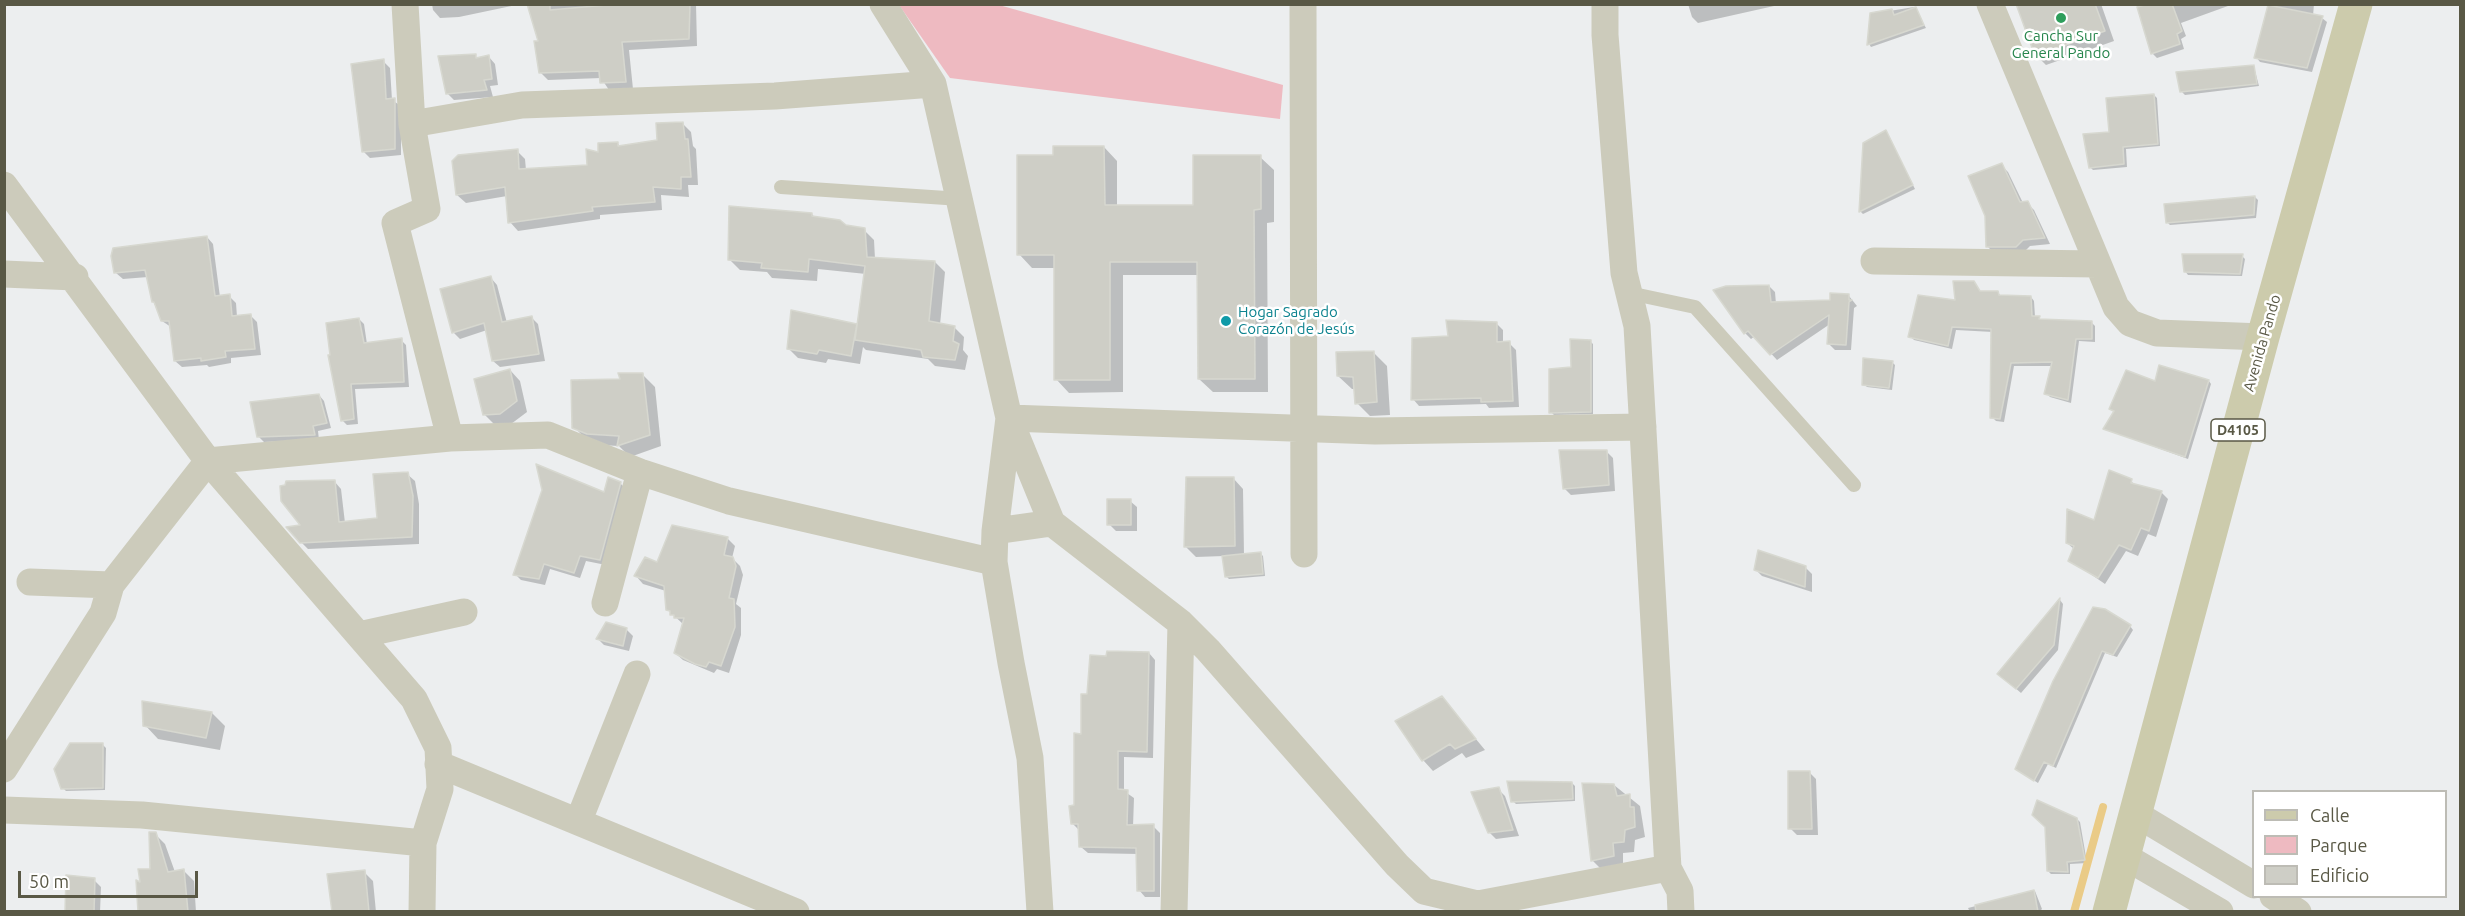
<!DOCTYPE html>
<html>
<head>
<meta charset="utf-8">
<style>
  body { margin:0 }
  #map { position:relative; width:2465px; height:916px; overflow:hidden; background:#eceeef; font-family:Ubuntu,sans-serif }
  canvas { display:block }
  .frame { position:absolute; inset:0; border:6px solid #595845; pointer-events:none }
  .legend { position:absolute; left:2252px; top:790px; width:195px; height:108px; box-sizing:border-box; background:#fff; border:2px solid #bdbcb5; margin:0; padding:8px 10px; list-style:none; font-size:18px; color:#595845 }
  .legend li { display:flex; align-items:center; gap:12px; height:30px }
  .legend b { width:30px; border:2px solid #bdbcb5 }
  .scale { position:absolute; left:18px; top:871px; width:180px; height:27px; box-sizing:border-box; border:3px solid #595845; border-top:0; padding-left:8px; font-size:18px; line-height:21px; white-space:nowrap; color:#595845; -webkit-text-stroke:4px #fff; paint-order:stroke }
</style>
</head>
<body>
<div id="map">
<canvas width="2465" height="916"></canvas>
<div class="frame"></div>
<ul class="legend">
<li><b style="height:8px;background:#cccbac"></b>Calle</li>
<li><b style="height:16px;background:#eebac1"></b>Parque</li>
<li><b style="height:16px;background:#cecec6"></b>Edificio</li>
</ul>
<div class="scale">50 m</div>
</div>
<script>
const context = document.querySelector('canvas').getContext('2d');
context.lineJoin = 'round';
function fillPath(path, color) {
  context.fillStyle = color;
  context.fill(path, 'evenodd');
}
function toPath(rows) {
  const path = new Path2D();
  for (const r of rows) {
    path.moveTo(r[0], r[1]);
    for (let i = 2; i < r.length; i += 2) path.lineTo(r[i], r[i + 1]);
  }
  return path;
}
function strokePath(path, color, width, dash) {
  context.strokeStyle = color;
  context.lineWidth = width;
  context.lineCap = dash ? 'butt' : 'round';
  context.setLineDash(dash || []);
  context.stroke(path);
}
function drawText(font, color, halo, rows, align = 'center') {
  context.font = font + ' Ubuntu,sans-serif';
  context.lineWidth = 5;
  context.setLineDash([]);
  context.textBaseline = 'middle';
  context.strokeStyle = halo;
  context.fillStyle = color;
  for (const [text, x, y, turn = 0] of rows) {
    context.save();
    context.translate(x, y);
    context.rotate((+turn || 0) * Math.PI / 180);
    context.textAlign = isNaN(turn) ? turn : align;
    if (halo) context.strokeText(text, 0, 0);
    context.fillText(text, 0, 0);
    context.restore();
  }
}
fillPath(toPath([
  [899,5,999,5,1283,85,1280,119,950,78]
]), '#eebac1');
fillPath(toPath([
  [432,4,521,4,459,17,440,18,433,10],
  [529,4,696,4,697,46,629,50,633,89,609,90,601,78,548,80,540,72,539,42],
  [1688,4,1783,4,1698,23,1692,17],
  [2018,4,2101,4,2114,41,2046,65,2036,55],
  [2156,4,2227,4,2228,6,2181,23,2186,36,2181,39,2184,49,2157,58,2152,53],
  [2270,4,2314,4,2313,16,2322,18,2327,22,2312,72,2260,62,2256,57],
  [1914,7,1926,28,1871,47,1869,44,1871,14],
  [475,56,478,59,489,57,495,64,498,85,490,86,493,97,454,100,447,93],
  [383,61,390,68,392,100,401,106,401,155,370,158,364,152],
  [2254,67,2259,86,2185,95,2182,92],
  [2154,95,2157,98,2160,146,2126,149,2127,167,2093,170,2090,167,2111,133],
  [682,123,691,132,693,146,696,149,698,185,688,185,689,197,661,195,662,210,600,215,600,219,518,231,510,222,507,196,466,203,457,195,454,161,517,151,525,159,526,170,589,167,599,154,617,143,621,147,658,142],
  [1885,132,1915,189,1863,214,1860,211,1865,144],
  [1104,147,1117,161,1117,207,1195,207,1260,157,1274,170,1274,222,1267,223,1268,392,1213,392,1199,379,1199,275,1123,275,1123,392,1069,393,1056,379,1055,268,1032,268,1019,254,1055,156],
  [2001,165,2008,172,2023,203,2027,203,2034,210,2050,244,2030,246,2023,253,1994,253,1987,246,1986,215],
  [2255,197,2258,200,2256,218,2170,225,2167,222,2166,206],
  [812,214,815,218,864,230,874,240,875,259,935,262,945,272,940,325,954,327,964,337,963,350,968,356,965,370,935,366,928,359,866,350,863,347,860,364,828,359,826,363,798,358,789,349,792,312,858,325,866,274,818,269,817,281,772,278,767,272,740,270,730,260],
  [207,237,213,244,220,297,229,296,236,303,237,317,250,315,257,322,261,355,231,358,231,363,209,367,207,365,182,367,175,361,171,327,162,321,153,301,148,277,123,279,116,273],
  [2242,256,2245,259,2242,276,2188,275,2185,271],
  [491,278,497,285,507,323,532,318,538,324,545,361,500,367,493,361,487,330,460,339,453,332],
  [1769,286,1775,292,1776,304,1831,302,1849,296,1857,306,1854,308,1851,350,1835,350,1829,344,1830,324,1777,360,1755,336,1751,339,1745,333],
  [1980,292,1998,293,2002,297,2031,297,2034,301,2035,317,2042,320,2091,322,2095,326,2095,342,2079,341,2071,403,2050,397,2046,393,2053,366,2014,366,2004,422,1996,421,1992,417,1993,332,1956,330,1952,349,1914,340,1910,336,1956,302],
  [359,319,364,324,367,344,401,340,406,345,409,387,355,389,358,424,347,425,342,420],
  [1496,323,1503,330,1503,343,1509,343,1516,350,1519,407,1489,408,1486,404,1419,406,1413,399,1450,338],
  [1590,341,1593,344,1593,414,1554,415,1551,412,1572,368],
  [1374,353,1387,366,1390,415,1370,416,1357,403,1356,389,1352,389,1338,376],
  [1892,362,1895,365,1892,390,1867,387,1864,384],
  [510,370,520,381,527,412,511,424,495,425,484,414],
  [643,375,655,387,661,446,630,457,619,446,600,445,586,439,574,427,622,380],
  [2209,381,2211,384,2188,459,2105,429,2115,413,2110,409,2156,383],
  [319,395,324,401,331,428,318,431,319,440,264,442,258,436],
  [1606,451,1613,458,1615,491,1571,495,1564,488],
  [407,474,415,481,419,504,419,544,308,549,301,542,303,527,334,481,341,489,345,523,378,519],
  [1233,478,1243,489,1244,555,1260,553,1263,556,1265,576,1229,579,1226,576,1224,556,1196,557,1186,547],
  [2131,481,2136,486,2161,492,2168,499,2156,537,2148,534,2138,556,2126,551,2105,584,2070,560,2074,549,2067,543,2095,522],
  [620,483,626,489,606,565,586,561,580,578,550,569,545,585,521,580,515,574],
  [1130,501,1137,507,1137,531,1116,531,1109,524],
  [727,538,735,546,732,558,740,566,743,575,736,604,741,608,741,635,729,673,717,669,714,673,683,660,675,653,684,625,668,610,666,591,643,584,636,576,658,564],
  [1805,567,1812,574,1812,592,1762,576,1755,569],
  [2060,600,2063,604,2058,650,2021,693,1999,674],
  [2130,626,2133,630,2117,657,2105,653,2056,768,2048,764,2038,783,2021,772,2054,682],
  [626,629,633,636,629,651,604,645,598,639],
  [1149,653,1155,660,1153,758,1124,757,1124,791,1134,798,1133,827,1153,826,1160,833,1160,897,1145,897,1139,890,1138,854,1088,853,1081,847,1079,830,1072,823,1088,695,1108,658],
  [1442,698,1485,750,1466,758,1462,753,1433,771,1423,760,1397,721],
  [212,713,225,726,220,750,158,739,145,725],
  [103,745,106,748,105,790,66,791,63,788],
  [1809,772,1816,779,1818,835,1797,835,1790,828],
  [1572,783,1575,786,1575,801,1516,804,1513,801],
  [1614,785,1640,806,1645,837,1635,840,1634,852,1623,853,1623,866,1602,870,1592,860],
  [1498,789,1505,796,1519,836,1496,839,1489,832],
  [2077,819,2080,822,2087,863,2070,864,2070,874,2051,874,2048,871],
  [155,834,165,844,175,872,184,871,194,881,196,912,140,912,142,884,152,871],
  [364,872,373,881,376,912,333,912],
  [94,880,101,887,100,912,67,912],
  [2035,891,2042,909,2039,912,1970,912,1968,908]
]), '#0003');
strokePath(toPath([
  [2074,912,2103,807]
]), '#eacb87', 8);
const building = toPath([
  [527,4,550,4,550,10,618,4,690,4,689,39,622,42,626,82,600,83,599,71,539,73,534,41,538,41,527,4],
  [2016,4,2095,4,2105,31,2035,56,2016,4],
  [2148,4,2172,4,2182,31,2177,34,2180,44,2151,54,2137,7,2148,4],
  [2268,5,2323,16,2307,68,2254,58,2268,5],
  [1916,7,1924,25,1867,45,1870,13,1892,9,1894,15,1916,7],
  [476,54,476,58,489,55,492,79,484,80,487,90,446,94,438,56,476,54],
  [384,59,386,99,395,98,395,149,362,152,351,64,384,59],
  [2254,65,2257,84,2180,92,2176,72,2254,65],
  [2154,94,2158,144,2123,147,2124,164,2089,168,2083,134,2109,132,2106,98,2154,94],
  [683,122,685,139,688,139,691,177,681,177,681,189,653,187,655,202,592,207,593,211,508,223,505,187,456,195,452,161,458,155,518,149,519,169,587,165,586,149,598,152,598,143,618,142,618,146,657,140,656,123,683,122],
  [1886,130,1913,185,1859,212,1863,143,1886,130],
  [1053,146,1104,146,1105,205,1193,205,1193,155,1261,155,1261,209,1254,210,1255,379,1198,379,1197,262,1110,262,1110,380,1054,380,1054,255,1017,255,1017,155,1053,155,1053,146],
  [2002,163,2020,202,2028,201,2045,238,2023,240,2016,247,1986,247,1985,216,1968,176,2002,163],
  [2255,196,2254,215,2166,223,2164,204,2255,196],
  [729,206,812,213,812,216,840,220,846,225,865,228,867,257,935,261,929,321,955,326,953,341,959,344,955,360,923,357,921,350,855,340,865,266,809,259,808,272,761,268,762,263,728,260,729,206],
  [207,236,215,296,230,294,232,316,251,314,255,349,225,351,226,357,201,361,201,358,174,361,169,321,161,321,154,302,152,302,145,270,114,273,111,256,113,248,207,236],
  [2182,254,2243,254,2240,274,2184,272,2182,254],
  [491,276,502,322,532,316,539,354,492,361,484,323,452,333,440,289,491,276],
  [1953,281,1974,281,1980,291,1998,291,1999,295,2031,296,2032,316,2040,316,2039,319,2092,321,2092,339,2076,339,2068,400,2044,394,2052,362,2011,363,2000,419,1990,418,1991,329,1952,327,1948,346,1908,337,1918,295,1955,300,1953,281],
  [1769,285,1771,302,1830,300,1830,293,1849,294,1849,300,1852,300,1849,302,1846,345,1827,344,1829,315,1770,355,1748,331,1744,334,1713,290,1726,286,1769,285],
  [791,310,857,324,851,356,819,350,817,354,787,349,791,310],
  [359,318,364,343,402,338,404,382,351,384,354,419,341,421,328,355,330,355,326,323,359,318],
  [1446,320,1497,322,1497,342,1510,341,1513,401,1481,402,1481,398,1411,400,1412,338,1448,336,1446,320],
  [1570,339,1591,340,1591,412,1549,413,1549,369,1571,367,1570,339],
  [1374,351,1377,402,1355,404,1353,377,1337,376,1336,352,1374,351],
  [1863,358,1893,361,1889,388,1862,385,1863,358],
  [2159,365,2209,380,2185,457,2103,429,2114,411,2109,409,2126,370,2155,381,2159,365],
  [510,369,517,401,500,414,483,415,474,379,510,369],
  [618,373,643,373,650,435,617,446,619,436,587,434,572,428,571,380,620,379,618,373],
  [319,394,327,423,313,426,315,435,257,437,250,402,319,394],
  [1559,450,1607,450,1609,485,1563,489,1559,450],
  [536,464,604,492,608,477,621,482,600,560,580,556,574,573,544,564,539,579,513,575,542,490,536,464],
  [2109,470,2132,479,2131,483,2162,491,2149,531,2141,528,2131,550,2119,545,2098,578,2068,561,2074,546,2066,543,2067,509,2094,520,2109,470],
  [408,472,413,496,412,537,300,543,286,527,300,525,281,501,280,486,285,485,286,481,335,480,339,522,377,518,373,474,408,472],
  [1186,477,1234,477,1235,546,1184,547,1186,477],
  [1107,499,1131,499,1131,525,1107,525,1107,499],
  [672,525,728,537,724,555,733,557,736,566,729,598,734,599,735,627,721,666,709,662,706,667,695,664,674,653,684,618,674,618,674,615,670,615,670,611,666,610,664,586,634,576,645,557,657,562,672,525],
  [1758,550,1806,566,1805,587,1754,570,1758,550],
  [1261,552,1263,574,1225,577,1222,556,1261,552],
  [2060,598,2054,645,2016,689,1997,674,2060,598],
  [2093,607,2105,609,2131,625,2113,655,2102,651,2053,766,2044,762,2034,781,2015,769,2053,681,2093,607],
  [606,622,627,628,623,646,596,639,606,622],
  [1107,651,1149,652,1147,752,1118,751,1118,789,1128,790,1127,825,1154,824,1154,891,1137,891,1136,848,1079,847,1078,824,1071,824,1069,806,1074,805,1074,733,1081,734,1081,694,1087,694,1090,655,1106,656,1107,651],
  [1442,696,1476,739,1455,749,1450,744,1422,761,1395,721,1442,696],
  [142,701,212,712,206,738,143,726,142,701],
  [70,743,103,743,103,788,61,789,54,769,70,743],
  [1788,771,1810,771,1812,829,1788,829,1788,771],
  [1507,781,1572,782,1573,799,1511,802,1507,781],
  [1582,783,1614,784,1617,796,1630,794,1630,807,1634,807,1635,827,1625,830,1624,842,1613,843,1614,856,1591,861,1582,783],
  [1499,787,1513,830,1488,833,1471,792,1499,787],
  [2037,800,2077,818,2085,860,2067,862,2068,872,2047,871,2045,827,2032,815,2037,800],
  [149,832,156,832,168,872,184,869,188,912,138,912,136,880,140,882,138,869,150,869,149,832],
  [365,870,369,912,332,912,327,874,365,870],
  [66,875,95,878,94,912,65,912,66,875],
  [2034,890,2038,912,1976,912,1975,905,2034,890]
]);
fillPath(building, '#cecec6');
strokePath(building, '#d7d8d0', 1.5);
strokePath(toPath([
  [781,187,961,199],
  [1629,293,1695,307,1854,485]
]), '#cccbbb', 14);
strokePath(toPath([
  [405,4,412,124,427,209,395,223,450,438],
  [883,4,933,84,1009,418,1052,523],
  [1303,4,1304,554],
  [1605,4,1605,35,1624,273,1637,326,1668,868,1680,891,1681,912],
  [1990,4,2116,307,2130,323,2157,333,2263,337],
  [412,124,522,105,775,96,933,84],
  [4,185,208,461,414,699,438,748,440,789,423,843,422,912],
  [1874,261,2097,264],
  [4,274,75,277],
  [995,531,1052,523,1181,623,1208,650,1397,865,1424,891,1478,904,1668,868],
  [30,582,111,585],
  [605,603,640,472],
  [359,635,464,612],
  [438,764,796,912],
  [4,769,103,613,111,585,208,461,450,438,548,435,640,472,729,501,994,562],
  [4,810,142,815,423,843],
  [2136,814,2254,885],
  [579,820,637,674],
  [2124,856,2220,912],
  [2273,896,2298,912],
  [1040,912,1030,758,1011,663,994,562,995,531,1009,418,1375,431,1643,427],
  [1174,912,1181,623]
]), '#cccbbb', 27);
strokePath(toPath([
  [2109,912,2263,337,2356,4]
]), '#cccbac', 33);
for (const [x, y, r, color] of [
  [2061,18,6,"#2e9e5b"],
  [1226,321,6,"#0f9aa8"]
]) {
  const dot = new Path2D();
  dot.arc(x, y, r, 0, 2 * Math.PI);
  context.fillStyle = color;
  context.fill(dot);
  strokePath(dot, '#fff', 2);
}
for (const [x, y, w] of [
  [2238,430,54]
]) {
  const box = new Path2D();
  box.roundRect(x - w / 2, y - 11, w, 22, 4.5);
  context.fillStyle = '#fff';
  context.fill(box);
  strokePath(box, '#595845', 1.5);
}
drawText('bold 14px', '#595845', null, [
  ["D4105",2238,430]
]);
drawText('15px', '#27864d', '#fff', [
  ["Cancha Sur",2061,36],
  ["General Pando",2061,53]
]);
drawText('15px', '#0d838f', '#fff', [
  ["Hogar Sagrado",1238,312],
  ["Corazón de Jesús",1238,329]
], 'left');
drawText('15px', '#595845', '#fff', [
  ["Avenida Pando",2262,343,-74]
]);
</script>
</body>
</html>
